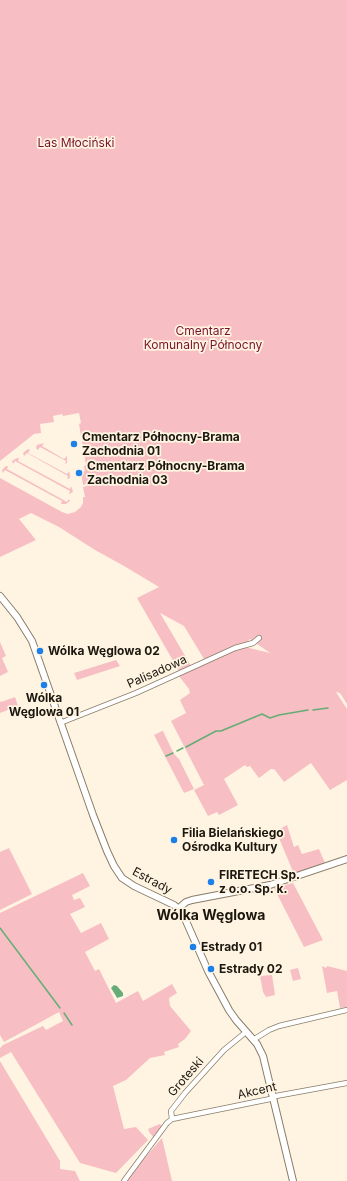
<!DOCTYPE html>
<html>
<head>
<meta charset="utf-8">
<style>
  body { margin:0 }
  canvas { display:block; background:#fff4e2 }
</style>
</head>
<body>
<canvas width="347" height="1181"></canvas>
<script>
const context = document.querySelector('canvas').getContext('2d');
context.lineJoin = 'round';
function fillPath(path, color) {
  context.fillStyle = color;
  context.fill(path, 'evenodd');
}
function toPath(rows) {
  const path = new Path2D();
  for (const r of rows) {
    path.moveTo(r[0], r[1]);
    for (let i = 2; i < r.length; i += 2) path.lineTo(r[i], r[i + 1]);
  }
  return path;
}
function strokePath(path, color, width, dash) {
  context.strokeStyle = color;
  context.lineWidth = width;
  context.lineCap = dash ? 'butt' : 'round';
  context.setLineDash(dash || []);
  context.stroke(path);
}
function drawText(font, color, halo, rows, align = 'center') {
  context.font = font + ' Inter,sans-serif';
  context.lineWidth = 3.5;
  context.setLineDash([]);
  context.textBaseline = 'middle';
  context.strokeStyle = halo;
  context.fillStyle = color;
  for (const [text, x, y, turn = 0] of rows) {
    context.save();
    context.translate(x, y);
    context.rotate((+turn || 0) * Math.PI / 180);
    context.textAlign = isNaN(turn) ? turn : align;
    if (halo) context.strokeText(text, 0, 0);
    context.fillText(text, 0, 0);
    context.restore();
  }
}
fillPath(toPath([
  [0,0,347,0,347,704,340,693,336,692,347,709,347,780,330,790,311,763,284,782,275,770,273,769,271,769,259,778,250,766,247,767,245,765,224,779,238,805,219,815,217,812,208,816,194,790,204,785,171,721,186,713,180,700,190,693,189,689,179,676,239,648,249,648,270,653,250,639,244,645,211,658,204,659,184,626,160,613,191,666,179,671,137,598,159,587,124,566,95,550,59,527,31,513,19,519,36,540,0,557,0,478,62,512,68,514,75,512,81,507,83,503,83,497,85,497,83,487,87,486,86,484,83,485,81,472,85,471,84,466,86,465,79,424,81,423,79,413,63,416,62,414,53,416,54,422,40,424,41,433,34,434,0,461],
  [44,443,42,446,64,459,67,456,67,463,65,464,66,461,40,447,38,450,36,448,37,445],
  [28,449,30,450,28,453,67,474,69,471,70,476,70,478,67,479,68,476,27,453,24,456,23,453],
  [17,458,19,458,18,461,70,489,71,486,73,492,69,494,70,491,15,461,13,464,12,461],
  [6,466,8,466,7,469,67,502,69,499,70,501,66,504,61,504,62,501,5,470,3,473,2,470],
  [0,642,6,656,2,658,8,672,0,676],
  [116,660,120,666,77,680,74,673],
  [15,697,18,706,0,713,0,701,1,702],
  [162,731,163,731,174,754,179,759,194,789,184,793,154,735],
  [287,825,294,847,298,845,302,854,319,849,325,863,294,874,276,831],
  [9,848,32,894,0,910,0,852],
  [83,873,90,886,72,895,74,900,80,898,85,907,70,914,81,933,101,923,109,939,85,952,95,971,99,969,116,1003,138,991,143,1001,172,984,177,993,169,998,170,1006,191,1031,185,1039,178,1044,179,1047,164,1052,165,1055,150,1058,126,1080,113,1086,124,1129,136,1127,148,1140,116,1173,80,1163,11,1052,0,1058,0,1048,3,1045,43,1026,46,1030,63,1021,59,1012,4,1042,0,1035,0,913],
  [293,883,323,940,304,947,274,888],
  [322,966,326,968,327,966,347,971,347,1007,340,1008,337,991,327,993],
  [298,968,301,979,293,981,290,970],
  [272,975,275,995,266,997,263,992,260,976],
  [0,1061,60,1161,60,1169,75,1171,80,1181,0,1181],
  [160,1124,162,1126,161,1129,154,1138,149,1132,148,1129],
  [162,1138,172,1181,127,1181,134,1170]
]), '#f7bfc3');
fillPath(toPath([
  [114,985,117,986,123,993,123,996,117,998,116,996,111,988]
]), '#65ac77');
strokePath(toPath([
  [313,710,328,708],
  [186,747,216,731,221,731,262,714,270,718,279,715,308,710],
  [177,751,183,748],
  [166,756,173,753],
  [0,928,60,1008],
  [64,1013,72,1025]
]), '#65ac77', 1.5);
const street = toPath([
  [60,723,136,693,235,648,253,643,259,638],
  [253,1040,269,1030,279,1026,347,1010],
  [172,1119,171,1111,185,1093,224,1050,246,1032],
  [124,1181,167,1123,172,1119,270,1099,276,1096,347,1083]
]);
const secondary = toPath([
  [0,596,17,617,32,641,93,815,107,851,114,866,122,878,134,886,174,905,182,912,208,971,229,1010,236,1020,257,1044,263,1056,293,1181],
  [179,908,186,902,192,900,270,885,347,859]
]);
strokePath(street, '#897d69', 6);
strokePath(secondary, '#897d69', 8);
strokePath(street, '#fff', 4.5);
strokePath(secondary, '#fff', 6);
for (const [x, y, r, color] of [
  [74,444,4,"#1d7fe8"],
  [79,473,4,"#1d7fe8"],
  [40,651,4,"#1d7fe8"],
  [44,685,4,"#1d7fe8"],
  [174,840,4,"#1d7fe8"],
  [211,882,4,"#1d7fe8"],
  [193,947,4,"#1d7fe8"],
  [211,969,4,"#1d7fe8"]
]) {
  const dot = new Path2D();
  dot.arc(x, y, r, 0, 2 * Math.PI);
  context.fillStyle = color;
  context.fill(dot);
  strokePath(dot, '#fff4e2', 1.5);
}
drawText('12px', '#7a122c', '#fff4e2', [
  ["Las Młociński",76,143],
  ["Cmentarz",203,331],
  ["Komunalny Północny",203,345]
]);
drawText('bold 12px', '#1c170f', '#fff4e2', [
  ["Cmentarz Północny-Brama",82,437],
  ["Zachodnia 01",82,451],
  ["Cmentarz Północny-Brama",87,466],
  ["Zachodnia 03",87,480],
  ["Wólka Węglowa 02",48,651],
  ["Wólka",44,698,"center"],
  ["Węglowa 01",44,712,"center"],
  ["Filia Bielańskiego",182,833],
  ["Ośrodka Kultury",182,847],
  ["FIRETECH Sp.",219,875],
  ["z o.o. Sp. k.",219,889],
  ["Estrady 01",201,947],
  ["Estrady 02",219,969]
], 'left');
drawText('12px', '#1c170f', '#fff4e2', [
  ["Palisadowa",157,672,-24],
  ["Estrady",152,881,28],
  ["Groteski",186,1077,-49],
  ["Akcent",257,1091,-13]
]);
drawText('bold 14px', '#1c170f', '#fff4e2', [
  ["Wólka Węglowa",211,916]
]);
</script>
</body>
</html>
